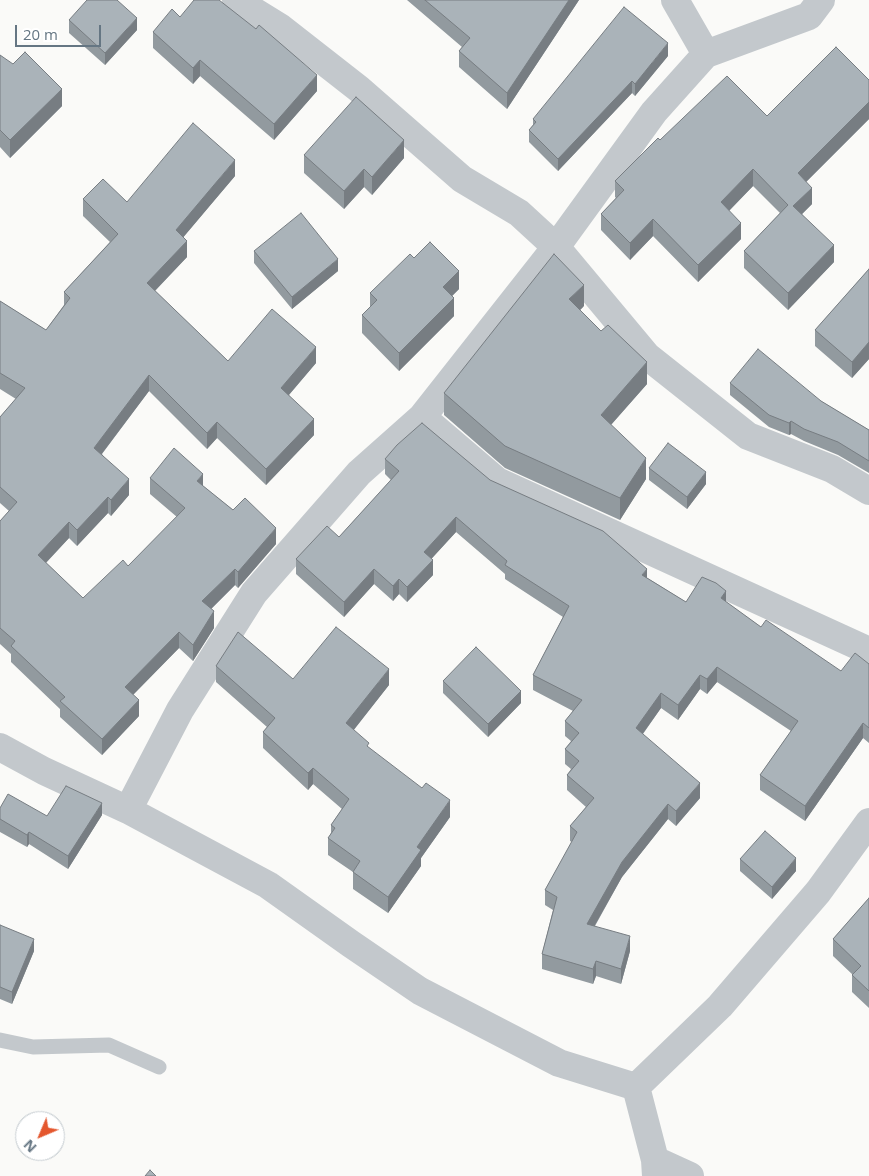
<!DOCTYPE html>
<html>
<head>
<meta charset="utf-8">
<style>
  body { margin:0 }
  #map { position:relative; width:869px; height:1176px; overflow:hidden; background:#fafaf8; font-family:"Open Sans",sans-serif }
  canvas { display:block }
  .north { position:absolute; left:15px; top:1111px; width:50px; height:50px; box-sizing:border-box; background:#fff; border:1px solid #c1c8cd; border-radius:50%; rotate:225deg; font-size:14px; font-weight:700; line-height:20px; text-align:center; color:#657683 }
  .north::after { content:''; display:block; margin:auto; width:18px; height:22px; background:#e4572e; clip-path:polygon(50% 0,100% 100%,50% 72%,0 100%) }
  .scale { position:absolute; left:15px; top:25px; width:86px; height:22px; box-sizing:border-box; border:2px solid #657683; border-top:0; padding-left:6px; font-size:15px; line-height:18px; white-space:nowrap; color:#657683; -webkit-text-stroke:4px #fff; paint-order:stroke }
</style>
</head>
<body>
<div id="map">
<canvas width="869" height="1176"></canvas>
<div class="north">N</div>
<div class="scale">20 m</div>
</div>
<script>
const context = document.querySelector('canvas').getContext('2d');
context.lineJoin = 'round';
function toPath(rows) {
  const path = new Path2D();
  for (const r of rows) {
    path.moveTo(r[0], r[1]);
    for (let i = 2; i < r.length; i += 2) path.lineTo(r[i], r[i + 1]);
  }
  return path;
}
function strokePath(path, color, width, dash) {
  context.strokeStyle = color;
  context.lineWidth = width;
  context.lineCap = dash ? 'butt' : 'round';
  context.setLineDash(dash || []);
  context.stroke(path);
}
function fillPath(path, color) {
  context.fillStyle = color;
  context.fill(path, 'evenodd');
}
strokePath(toPath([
  [0,1040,33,1047,109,1045,159,1067]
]), '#c3c8cc', 15);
strokePath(toPath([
  [236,0,281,28,359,89,462,179,519,213,556,247,654,112,706,54,809,16,821,0],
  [675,0,706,54],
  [422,417,497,481,869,651],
  [869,491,832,469,748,436,647,356,556,247,422,417,359,473,254,593,180,710,128,810,268,885,351,944,420,991,559,1063,636,1087,720,1006,818,892,869,822],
  [0,747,44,771,128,810],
  [636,1087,655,1160,656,1176],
  [655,1160,690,1176]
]), '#c3c8cc', 28);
fillPath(toPath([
  [407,0,579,0,507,109,459,67,459,51,462,47],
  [180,17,317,91,274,140,200,76,193,84,153,48,153,32],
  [69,20,137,30,105,65,69,33],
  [0,55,62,106,10,158,0,147],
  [668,56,635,96,632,93,558,171,529,142,529,130,533,125,533,119],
  [869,80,869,119,806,182,812,204,802,214,834,262,788,310,744,268,744,251,780,213,753,186,729,211,741,239,698,282,653,236,630,260,601,230,601,214,616,198,615,197,615,181,660,140,767,116],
  [304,155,404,158,372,195,364,187,344,209,304,173],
  [235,176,183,237,187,257,155,291,228,361,316,363,289,395,314,435,266,485,217,438,207,449,149,391,102,454,129,495,111,516,108,513,77,546,69,538,46,563,83,598,128,566,177,517,150,494,150,478,203,486,276,544,238,588,235,585,211,609,214,628,193,661,179,648,133,695,139,716,102,755,60,717,60,709,11,662,11,654,0,644,0,521,9,511,0,503,0,417,16,399,0,389,0,301,46,330,64,305,64,292,110,242,83,216,83,199,127,202],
  [254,251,338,271,292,309,254,263],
  [414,258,459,289,452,296,454,316,399,371,362,333,362,315,370,307,370,293],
  [869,269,869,359,852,378,815,346,815,330],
  [584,306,580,310,647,384,611,425,646,479,620,520,505,468,444,415,444,393],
  [730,383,821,401,869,430,869,473,838,455,804,441,791,434,789,435,769,427,730,395],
  [385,459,490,480,686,602,726,602,761,627,841,671,869,664,869,743,863,738,805,821,760,790,760,775,791,731,717,682,707,694,700,689,678,720,661,708,643,734,700,798,676,826,668,819,622,877,595,926,630,951,621,984,596,976,593,984,542,969,542,954,553,910,545,905,545,890,572,842,570,841,570,826,586,807,567,790,567,775,571,769,565,764,565,749,571,741,565,736,565,721,573,711,533,690,533,675,563,617,505,579,505,574,456,532,431,559,433,575,407,602,399,594,393,601,374,584,344,617,296,574,296,559,339,537,391,480,385,474],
  [649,468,706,484,687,509,649,480],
  [216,666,293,679,389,685,353,730,369,748,450,817,421,858,421,866,388,913,353,889,353,872,328,855,328,838,331,833,331,825,342,809,313,784,308,790,263,748,263,732,267,727,216,682],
  [443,681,521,703,488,737,443,693],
  [0,808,47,816,102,815,68,869,29,844,27,847,0,832],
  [740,859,796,871,772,899,740,871],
  [869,898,869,1008,852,992,852,975,853,975,833,956,833,939],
  [0,925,34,951,12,1004,0,999]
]), '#929a9f');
fillPath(toPath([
  [569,0,579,0,507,109,507,93],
  [137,18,137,30,105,65,105,53],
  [668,43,668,56,635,96,635,84],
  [200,60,200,76,193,84,193,68],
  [317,75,317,91,274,140,274,124],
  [632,81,632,93,558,171,558,159],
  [62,89,62,106,10,158,10,140],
  [869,102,869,119,798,190,798,173],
  [404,140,404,158,372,195,372,177],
  [235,160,235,176,176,246,176,230],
  [364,169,364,187,344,209,344,191],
  [753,169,753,186,721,219,721,202],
  [812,188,812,204,793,223,793,206],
  [653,219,653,236,630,260,630,243],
  [741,223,741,239,698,282,698,265],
  [187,241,187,257,147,299,147,283],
  [834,245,834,262,788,310,788,293],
  [338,259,338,271,292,309,292,297],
  [459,271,459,289,443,305,443,287],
  [584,285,584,306,569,321,569,299],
  [454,298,454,316,399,371,399,353],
  [869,342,869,359,852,378,852,362],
  [316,347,316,363,281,404,281,388],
  [647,362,647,384,601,436,601,415],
  [149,375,149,391,94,464,94,448],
  [314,419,314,435,266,485,266,469],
  [791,421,791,434,789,435,789,423],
  [217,422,217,438,207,449,207,433],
  [646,458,646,479,620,520,620,498],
  [706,472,706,484,687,509,687,497],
  [203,474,203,490,197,481],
  [129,479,129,495,111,516,111,500],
  [108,497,108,513,77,546,77,530],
  [456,517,456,532,424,567,424,552],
  [69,522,69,538,38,571,38,555],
  [276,528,276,544,238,588,238,572],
  [433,560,433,575,407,602,407,587],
  [235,569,235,585,202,618,202,601],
  [374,569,374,584,344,617,344,602],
  [647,569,647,584,642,575],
  [399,579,399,594,393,601,393,586],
  [726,591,726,606,721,598],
  [214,611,214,628,193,661,193,645],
  [179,632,179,648,125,703,125,687],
  [717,667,717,682,707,694,707,679],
  [389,669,389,685,346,740,346,723],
  [700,675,700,689,678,720,678,705],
  [521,691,521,703,488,737,488,724],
  [661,693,661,708,636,743,636,728],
  [139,700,139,716,102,755,102,739],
  [863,723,863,738,805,821,805,806],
  [313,768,313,784,308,790,308,773],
  [700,783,700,798,676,826,676,811],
  [450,800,450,817,421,858,421,866,388,913,388,897,417,847],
  [102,803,102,815,68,869,68,856],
  [668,804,668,819,622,877,587,939,587,924,622,862],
  [29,832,29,844,27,847,27,835],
  [796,858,796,871,772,899,772,887],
  [630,936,630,951,621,984,621,969],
  [34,939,34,951,12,1004,12,992],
  [596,961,596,976,593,984,593,969]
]), '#777d82');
const building = toPath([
  [87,0,117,0,137,18,105,53,69,20,87,0],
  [194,0,219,0,256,29,259,25,317,75,274,124,200,60,193,68,153,32,172,9,180,17,194,0],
  [425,0,569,0,507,93,459,51,470,38,425,0],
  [624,7,668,43,635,84,632,81,558,159,529,130,536,122,533,119,624,7],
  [836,47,869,80,869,102,798,173,812,188,793,206,834,245,788,293,744,251,788,205,753,169,721,202,741,223,698,265,653,219,630,243,601,214,624,190,615,181,658,138,660,140,727,76,767,116,836,47],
  [25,52,62,89,10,140,0,130,0,55,13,64,25,52],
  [356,97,404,140,372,177,364,169,344,191,304,155,356,97],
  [193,123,235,160,176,230,187,241,147,283,228,361,272,309,316,347,281,388,314,419,266,469,217,422,207,433,149,375,94,448,129,479,111,500,108,497,77,530,69,522,38,555,83,598,123,560,128,566,185,508,150,478,174,448,203,474,197,481,233,510,245,498,276,528,238,572,235,569,202,601,214,611,193,645,179,632,125,687,139,700,102,739,60,701,65,697,11,646,15,641,0,628,0,521,17,502,0,487,0,417,25,388,0,373,0,301,46,330,70,298,64,292,118,234,83,199,103,179,127,202,193,123],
  [301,213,338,259,292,297,254,251,301,213],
  [430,242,459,271,443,287,454,298,399,353,362,315,377,300,370,293,410,254,414,258,430,242],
  [554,254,584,285,569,299,601,331,608,325,647,362,601,415,646,458,620,498,505,446,444,393,554,254],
  [869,269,869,342,852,362,815,330,869,269],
  [758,349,821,401,869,430,869,461,838,442,804,429,791,421,789,423,769,415,730,383,758,349],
  [422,423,490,480,603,531,647,569,642,575,686,602,702,577,716,583,726,591,721,598,761,627,766,620,841,671,855,653,869,664,869,728,863,723,805,806,760,775,798,721,717,667,707,679,700,675,678,705,661,693,636,728,700,783,676,811,668,804,622,862,587,924,630,936,621,969,596,961,593,969,542,954,557,897,545,890,577,832,570,826,594,798,567,775,579,761,565,749,579,733,565,721,582,700,533,675,569,606,505,565,507,561,456,517,424,552,433,560,407,587,399,579,393,586,374,569,344,602,296,559,327,526,339,537,399,471,385,459,397,445,422,423],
  [668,443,706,472,687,497,649,468,668,443],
  [336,627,389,669,346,723,369,743,367,746,422,788,426,783,450,800,417,847,421,850,388,897,353,872,360,861,328,838,335,828,331,825,349,799,313,768,308,773,263,732,275,718,216,666,238,632,293,679,336,627],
  [476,647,521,691,488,724,443,681,476,647],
  [66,786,102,803,68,856,29,832,27,835,0,819,0,808,8,794,47,816,66,786],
  [765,831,796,858,772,887,740,859,765,831],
  [869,898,869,991,852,975,861,966,833,939,869,898],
  [0,925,34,939,12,992,0,987,0,925],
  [150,1170,156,1176,145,1176,150,1170]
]);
fillPath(building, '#aab3b9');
strokePath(building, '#777d82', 1);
</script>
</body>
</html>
